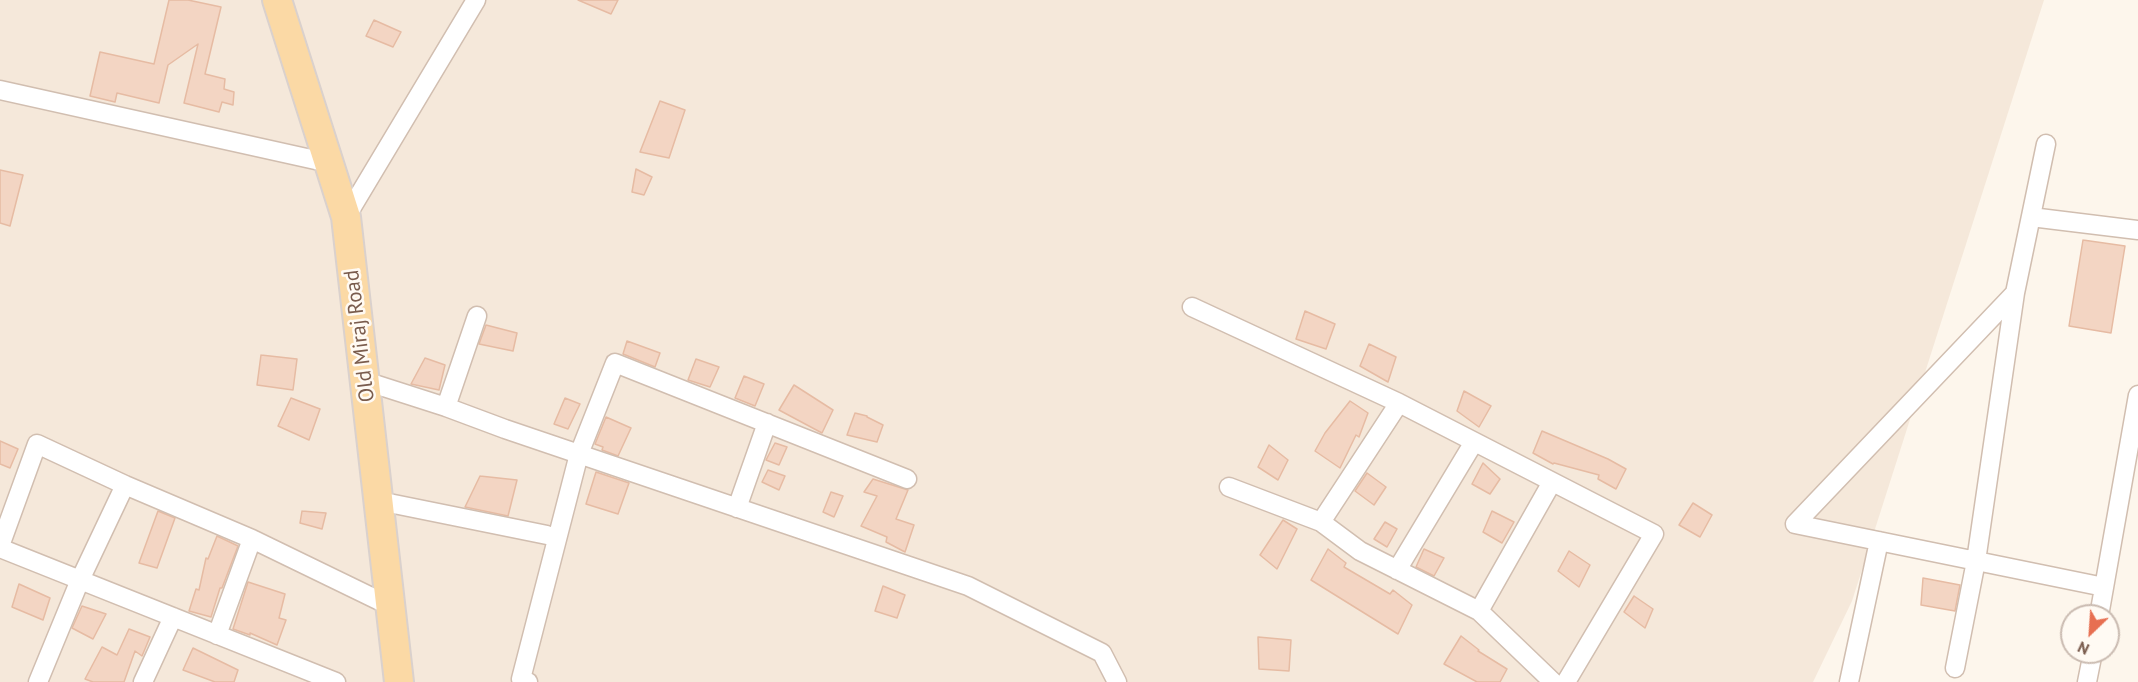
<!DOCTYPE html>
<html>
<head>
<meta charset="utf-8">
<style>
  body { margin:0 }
  #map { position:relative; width:2138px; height:682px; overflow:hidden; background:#fdf6ec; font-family:"PT Sans",sans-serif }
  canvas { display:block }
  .north { position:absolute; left:2060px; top:604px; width:60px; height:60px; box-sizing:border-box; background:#fffaf3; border:2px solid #cabbb1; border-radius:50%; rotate:205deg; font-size:16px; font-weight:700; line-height:24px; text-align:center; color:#7a5c4d }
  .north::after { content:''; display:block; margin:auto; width:21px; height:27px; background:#e76f51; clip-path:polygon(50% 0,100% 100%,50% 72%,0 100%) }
</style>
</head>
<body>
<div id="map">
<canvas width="2138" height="682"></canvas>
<div class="north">N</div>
</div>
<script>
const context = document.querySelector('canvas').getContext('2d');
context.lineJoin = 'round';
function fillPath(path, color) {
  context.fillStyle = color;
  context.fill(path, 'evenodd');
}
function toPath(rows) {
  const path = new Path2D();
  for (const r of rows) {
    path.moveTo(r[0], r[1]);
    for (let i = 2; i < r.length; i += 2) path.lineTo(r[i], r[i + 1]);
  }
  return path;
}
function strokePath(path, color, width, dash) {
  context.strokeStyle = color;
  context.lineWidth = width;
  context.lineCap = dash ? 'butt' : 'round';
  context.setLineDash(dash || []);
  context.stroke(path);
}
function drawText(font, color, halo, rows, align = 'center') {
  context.font = font + ' "PT Sans",sans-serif';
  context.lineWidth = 5;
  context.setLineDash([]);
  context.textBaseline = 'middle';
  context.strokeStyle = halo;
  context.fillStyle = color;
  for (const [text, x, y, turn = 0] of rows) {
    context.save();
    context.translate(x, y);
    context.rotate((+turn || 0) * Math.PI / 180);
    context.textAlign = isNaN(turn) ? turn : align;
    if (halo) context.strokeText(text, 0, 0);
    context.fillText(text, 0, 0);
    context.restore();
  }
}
fillPath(toPath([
  [0,0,2044,0,1852,601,1813,682,0,682]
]), '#f5e8da');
const building = toPath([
  [169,0,188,0,221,7,205,74,225,79,224,89,234,92,233,105,222,102,219,112,184,103,198,44,168,65,159,103,117,93,115,102,90,96,100,52,154,64,169,0],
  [578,0,618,0,611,14,578,0],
  [374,20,401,32,393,47,366,36,374,20],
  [660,101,685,110,669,158,640,152,660,101],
  [636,169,652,177,644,195,632,192,636,169],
  [0,170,23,175,10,226,0,223,0,170],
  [2083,240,2125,246,2111,333,2069,326,2083,240],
  [1305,311,1335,324,1326,349,1296,339,1305,311],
  [486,325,517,333,513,351,479,344,486,325],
  [627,341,660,353,655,367,623,354,627,341],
  [1369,344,1396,357,1388,382,1360,366,1369,344],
  [261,355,297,359,293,390,257,385,261,355],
  [425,358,445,365,439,390,411,384,425,358],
  [696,359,719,367,710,387,688,380,696,359],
  [744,376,764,384,755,406,735,398,744,376],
  [794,385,833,410,822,433,779,410,794,385],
  [1464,391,1491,406,1479,427,1457,411,1464,391],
  [291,398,320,409,309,440,278,426,291,398],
  [565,398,580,404,568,429,554,424,565,398],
  [1350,401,1368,413,1359,437,1356,435,1340,468,1315,451,1325,433,1350,401],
  [855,413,867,416,867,417,883,425,877,442,847,435,855,413],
  [606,417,631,428,618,456,602,450,603,447,595,444,606,417],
  [1542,431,1608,459,1626,469,1616,489,1598,479,1599,475,1554,463,1553,464,1533,453,1542,431],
  [0,441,18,449,10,468,0,464,0,441],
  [775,443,787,447,779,465,766,460,775,443],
  [1269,445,1288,460,1278,480,1258,467,1269,445],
  [1483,463,1500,479,1490,494,1472,484,1483,463],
  [768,470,785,476,779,490,762,482,768,470],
  [596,472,629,483,618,514,586,504,596,472],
  [1367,473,1386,487,1374,505,1355,491,1367,473],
  [480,476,517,480,508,516,465,507,480,476],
  [873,479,908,490,896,519,914,525,905,552,886,542,887,537,861,526,877,496,864,492,873,479],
  [831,492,843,496,834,517,823,512,831,492],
  [1693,503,1712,515,1700,537,1679,525,1693,503],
  [158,511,175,518,157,568,139,563,158,511],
  [302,511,326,513,322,529,300,523,302,511],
  [1492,511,1514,522,1502,543,1483,532,1492,511],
  [1283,520,1297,529,1277,569,1260,555,1283,520],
  [1385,522,1397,529,1387,547,1374,539,1385,522],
  [217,536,238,546,222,588,220,588,211,617,189,611,196,589,199,590,206,558,208,559,217,536],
  [1328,549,1346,563,1344,567,1390,594,1393,590,1412,605,1398,634,1311,580,1328,549],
  [1424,549,1444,558,1434,576,1416,567,1424,549],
  [1569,551,1590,565,1579,587,1558,571,1569,551],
  [1923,578,1960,585,1955,611,1921,605,1923,578],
  [248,582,285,594,279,618,286,620,277,645,250,633,250,635,233,629,248,582],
  [19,584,50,598,43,620,12,607,19,584],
  [883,586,905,595,897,618,875,611,883,586],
  [1634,596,1653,609,1645,628,1624,612,1634,596],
  [82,606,106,614,93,639,72,628,82,606],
  [129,629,150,637,142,656,135,651,124,682,93,682,85,679,102,647,117,655,129,629],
  [1461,636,1479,650,1478,651,1507,669,1500,682,1477,682,1444,664,1461,636],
  [1258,637,1291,640,1289,671,1259,669,1258,637],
  [193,648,238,670,234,682,215,682,183,670,193,648]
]);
fillPath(building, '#f3d5c3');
strokePath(building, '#e6bba3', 1.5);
const minor = toPath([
  [0,90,329,163],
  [346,217,476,0],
  [2031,217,2138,230],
  [1192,307,1399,403],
  [365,381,446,407,505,429,968,586,1102,653,1117,682],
  [446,407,477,316],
  [1229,487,1321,522],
  [379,501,547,535],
  [737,508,767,423],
  [1795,524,2015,293],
  [1795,524,2104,587],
  [0,546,37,444,125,485,252,539,390,606],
  [0,548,336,682],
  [1397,570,1474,442],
  [1479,611,1552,482],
  [2099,616,2138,395],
  [217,635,252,539],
  [1955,668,1976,561,2015,293,2046,144],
  [38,682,80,580,125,485],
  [143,682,173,617],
  [528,682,521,679,579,454,615,363,907,479],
  [1553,682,1479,611,1360,551,1321,522,1399,403,1654,534,1566,682],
  [1849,682,1879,541],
  [2087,682,2093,652]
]);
const primary = toPath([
  [277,0,346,217,399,682]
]);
strokePath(minor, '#d1beb0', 21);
strokePath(primary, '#dad1cd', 32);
strokePath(minor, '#fff', 18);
strokePath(primary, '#fbd9a5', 28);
drawText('21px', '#7a5c4d', '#fffaf3', [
  ["Old Miraj Road",360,336,-97]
]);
</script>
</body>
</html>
